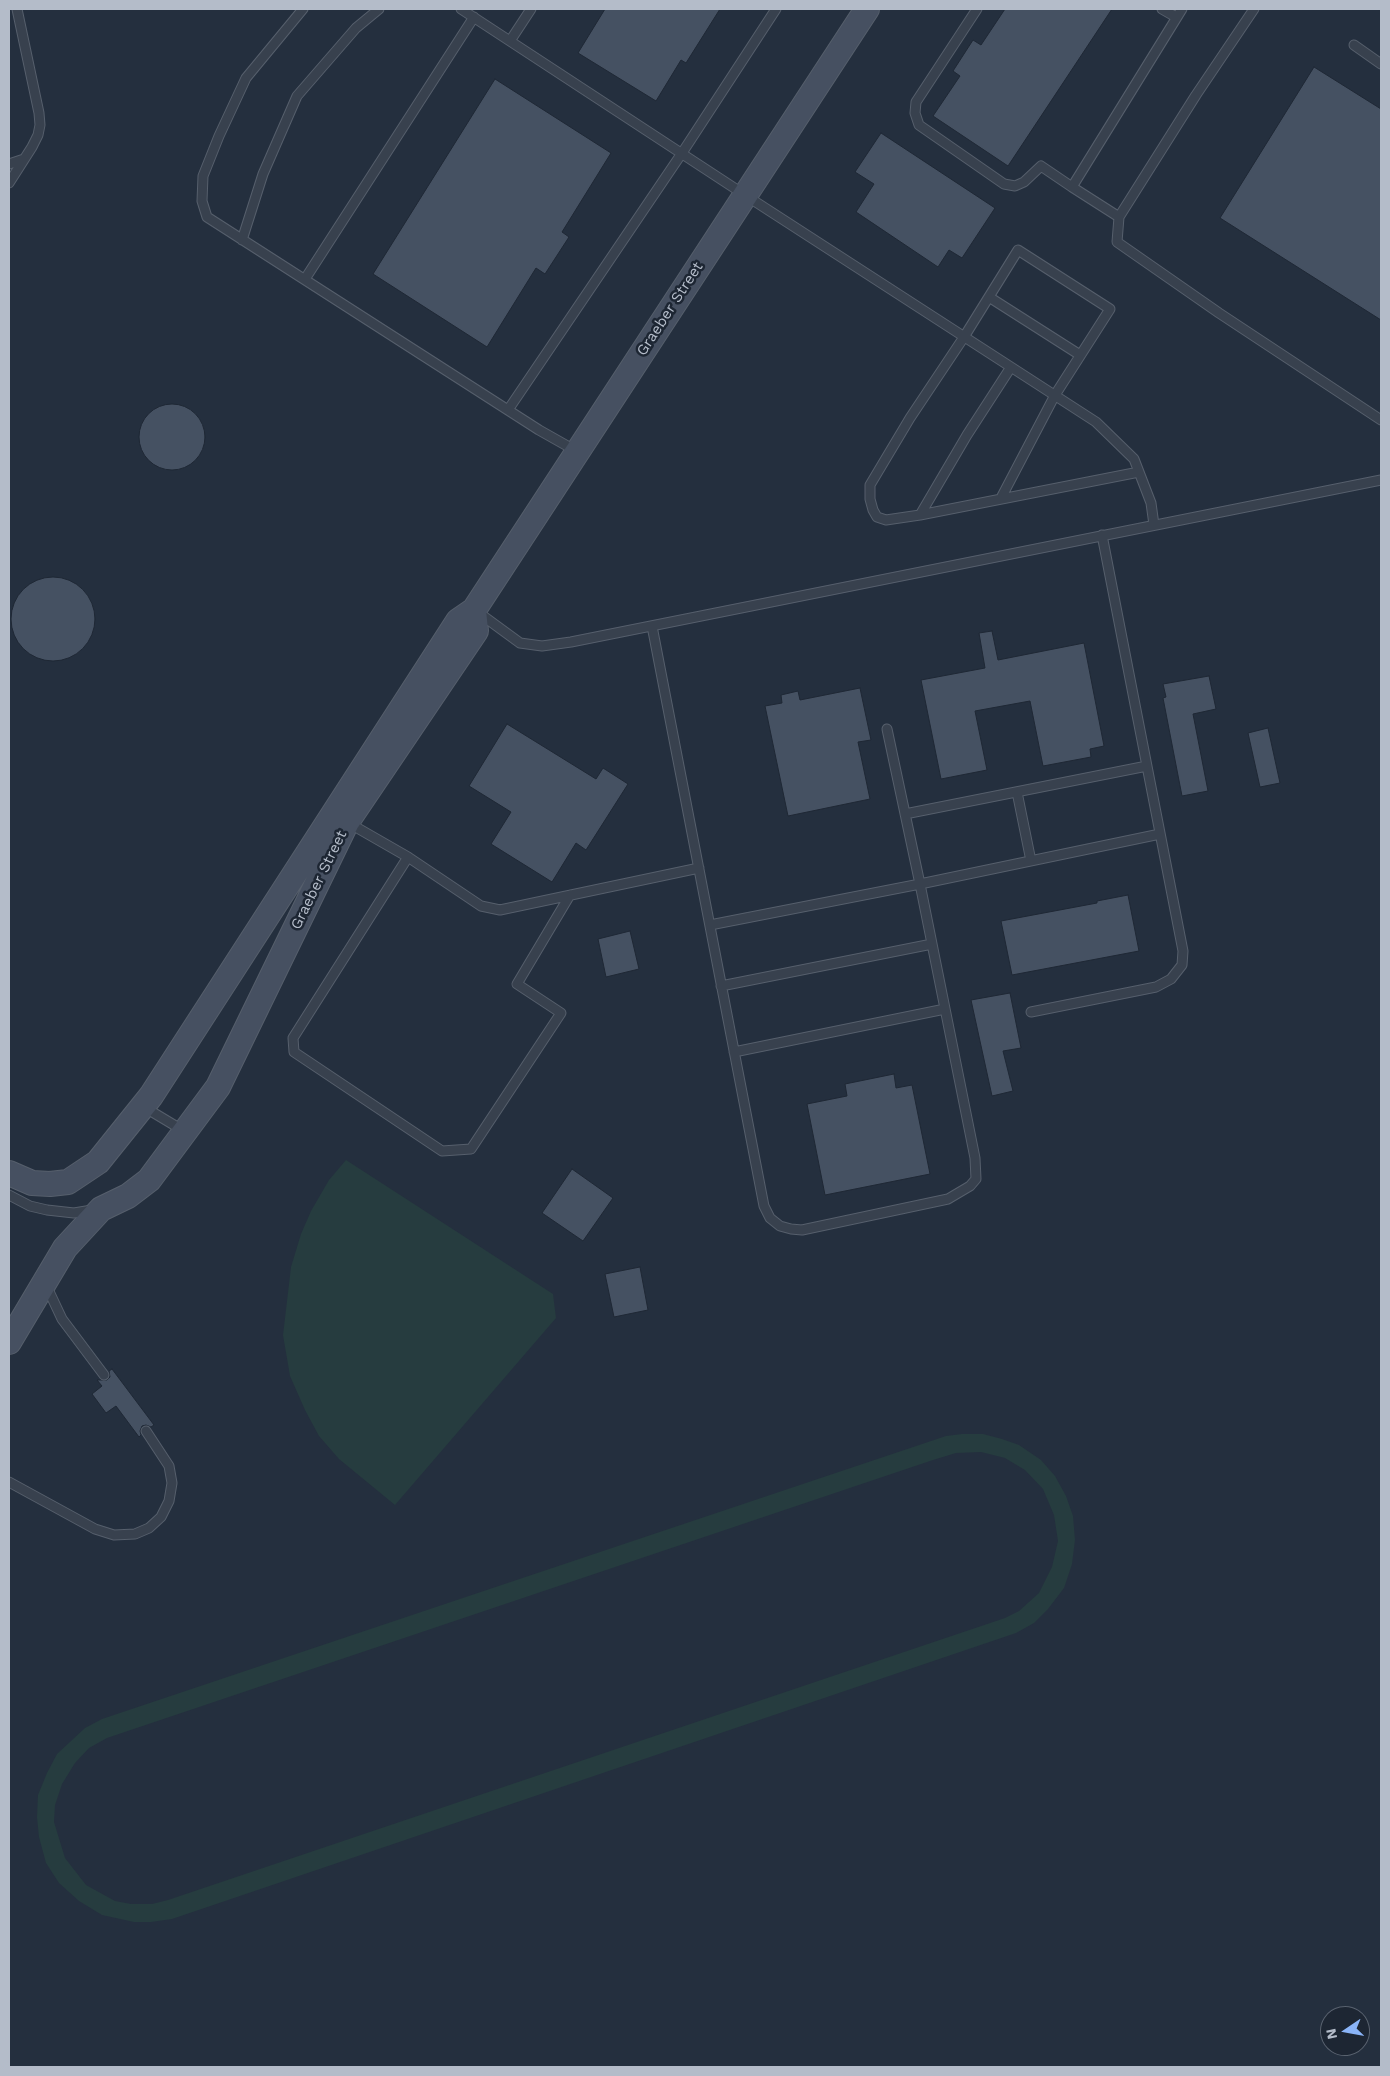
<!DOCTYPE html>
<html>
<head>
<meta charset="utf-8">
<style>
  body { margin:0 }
  #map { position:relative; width:1390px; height:2076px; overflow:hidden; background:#242f3e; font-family:"Work Sans",sans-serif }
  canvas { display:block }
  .frame { position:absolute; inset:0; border:10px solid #b4bcc9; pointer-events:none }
  .north { position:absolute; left:1320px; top:2006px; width:50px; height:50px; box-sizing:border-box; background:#1d2633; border:1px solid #59626f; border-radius:50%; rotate:258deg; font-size:14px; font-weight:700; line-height:20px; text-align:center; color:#b4bcc9 }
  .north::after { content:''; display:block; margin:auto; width:18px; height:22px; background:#8ab4f8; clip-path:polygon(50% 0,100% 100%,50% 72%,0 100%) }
</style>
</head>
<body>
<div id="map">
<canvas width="1390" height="2076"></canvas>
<div class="frame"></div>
<div class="north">N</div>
</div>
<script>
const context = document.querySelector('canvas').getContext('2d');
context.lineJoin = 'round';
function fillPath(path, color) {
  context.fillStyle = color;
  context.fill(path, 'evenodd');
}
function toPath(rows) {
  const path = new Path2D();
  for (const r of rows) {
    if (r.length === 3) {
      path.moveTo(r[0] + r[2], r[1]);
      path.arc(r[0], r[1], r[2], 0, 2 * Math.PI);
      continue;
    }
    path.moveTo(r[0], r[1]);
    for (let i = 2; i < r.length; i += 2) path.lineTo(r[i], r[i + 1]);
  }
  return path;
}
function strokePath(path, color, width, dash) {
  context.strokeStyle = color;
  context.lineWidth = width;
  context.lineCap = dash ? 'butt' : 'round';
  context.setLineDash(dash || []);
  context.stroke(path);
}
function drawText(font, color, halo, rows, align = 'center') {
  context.font = font + ' "Work Sans",sans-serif';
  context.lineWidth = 5;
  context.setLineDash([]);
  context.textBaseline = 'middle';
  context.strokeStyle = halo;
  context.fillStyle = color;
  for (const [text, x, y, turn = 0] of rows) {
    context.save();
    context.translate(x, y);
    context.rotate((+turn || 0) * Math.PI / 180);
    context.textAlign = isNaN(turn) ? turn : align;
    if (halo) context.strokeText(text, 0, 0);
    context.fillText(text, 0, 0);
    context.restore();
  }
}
fillPath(toPath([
  [346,1160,553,1294,556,1318,395,1505,339,1459,319,1436,305,1410,290,1376,283,1335,291,1267,301,1234,311,1211,329,1180],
  [962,1434,983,1434,1002,1439,1019,1445,1041,1460,1055,1476,1066,1496,1073,1516,1075,1540,1072,1564,1064,1588,1048,1609,1034,1623,1016,1633,172,1919,151,1922,134,1922,102,1915,79,1901,59,1883,46,1863,39,1837,37,1817,38,1795,47,1773,57,1754,85,1728,102,1719,946,1436],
  [981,1452,1005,1458,1025,1470,1043,1489,1054,1515,1058,1541,1052,1567,1039,1593,1019,1611,1005,1618,168,1900,152,1904,131,1904,115,1901,86,1885,65,1858,54,1822,55,1805,62,1784,75,1763,89,1748,107,1738,933,1460,956,1453]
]), '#263c3f');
const building = toPath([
  [605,9,720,9,686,63,681,60,656,101,578,53,605,9],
  [1005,9,1112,9,1008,166,933,116,960,76,953,71,973,40,981,45,1005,9],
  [1314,67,1381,109,1381,320,1220,218,1314,67],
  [495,79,611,153,562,232,569,237,545,274,536,268,487,347,373,274,495,79],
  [881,133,995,208,962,258,949,250,938,267,856,212,874,184,855,172,881,133],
  [172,437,33],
  [53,619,42],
  [992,631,998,660,1084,643,1104,746,1090,749,1091,757,1043,766,1030,701,975,711,987,770,941,779,921,680,985,668,979,633,992,631],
  [1209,676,1216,709,1193,714,1208,791,1182,796,1163,698,1166,697,1163,684,1209,676],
  [860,688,871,740,858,742,870,799,788,816,765,706,782,703,781,695,798,691,800,700,860,688],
  [507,724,596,779,603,768,628,784,586,850,576,843,552,882,491,844,511,812,469,786,507,724],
  [1268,728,1280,783,1260,787,1248,733,1268,728],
  [1128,895,1139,951,1012,975,1001,921,1097,903,1097,901,1128,895],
  [630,931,639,969,606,977,598,939,630,931],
  [1010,993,1021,1048,1003,1051,1013,1091,992,1096,971,1000,1010,993],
  [894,1074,896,1088,912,1085,930,1174,825,1195,807,1104,847,1096,845,1084,894,1074],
  [572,1169,613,1198,583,1241,542,1213,572,1169],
  [640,1267,648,1310,614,1317,605,1274,640,1267],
  [112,1369,154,1425,151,1427,146,1425,142,1426,140,1431,141,1435,139,1437,116,1406,106,1413,92,1394,102,1386,97,1380,107,1380,110,1377,109,1371,112,1369]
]);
fillPath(building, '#455162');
strokePath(building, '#1f2835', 1);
const lane = toPath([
  [303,9,246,78,219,136,203,176,202,201,207,217,539,430,578,452],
  [461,9,745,195,1096,422,1134,459,1151,503,1154,525],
  [977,9,916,102,915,113,919,125,1004,184,1015,186,1024,182,1041,166,1072,187],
  [1162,9,1176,17],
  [1254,9,1196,95,1119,217,1117,242,1219,313,1381,420],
  [510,41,531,9],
  [1354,45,1381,64],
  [9,164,24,159],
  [9,183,32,147,38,135,40,125,39,113,17,9],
  [1119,217,1072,187,1182,9],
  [242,240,263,174,297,96,356,28,379,9],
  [305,279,474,17],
  [989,297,1080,355],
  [508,410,682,153,776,9],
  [1001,498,1055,395,1110,309,1018,250,964,337,910,418,870,485,870,499,873,510,877,517,886,520,920,515,1139,472],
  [920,515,967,435,1011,367],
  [479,613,520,643,542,646,571,642,1381,480],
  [652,626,764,1206,770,1218,780,1226,791,1229,802,1230,948,1199,970,1186,976,1179,975,1158,920,884,1160,834],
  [1017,792,1031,861],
  [905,814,1147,766],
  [347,822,408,857,481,906,500,910,699,868],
  [408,857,293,1038,294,1052,442,1151,471,1149,561,1013,517,984,570,895],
  [710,925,920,884,887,729],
  [721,986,932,944],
  [1031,1012,1156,987,1171,979,1182,965,1183,951,1102,535],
  [734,1052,945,1009],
  [144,1107,184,1131],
  [9,1195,30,1206,47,1210,74,1213,92,1210],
  [46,1285,62,1319,104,1375],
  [9,1482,95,1529,114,1535,135,1534,149,1528,161,1517,169,1501,172,1483,169,1466,146,1431]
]);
const secondary = toPath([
  [9,1173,32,1183,50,1184,68,1182,98,1162,151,1096,458,621,474,610,867,9],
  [9,1342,65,1248,101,1209,128,1196,149,1180,218,1087,347,822,476,631,474,610]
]);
strokePath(lane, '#565f6c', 11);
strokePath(secondary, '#565f6c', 26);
strokePath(lane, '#38414e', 9);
strokePath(secondary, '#465061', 24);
drawText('15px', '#b4bcc9', '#1d2633', [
  ["Graeber Street",670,309,-57],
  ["Graeber Street",319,880,-64]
]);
</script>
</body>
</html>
